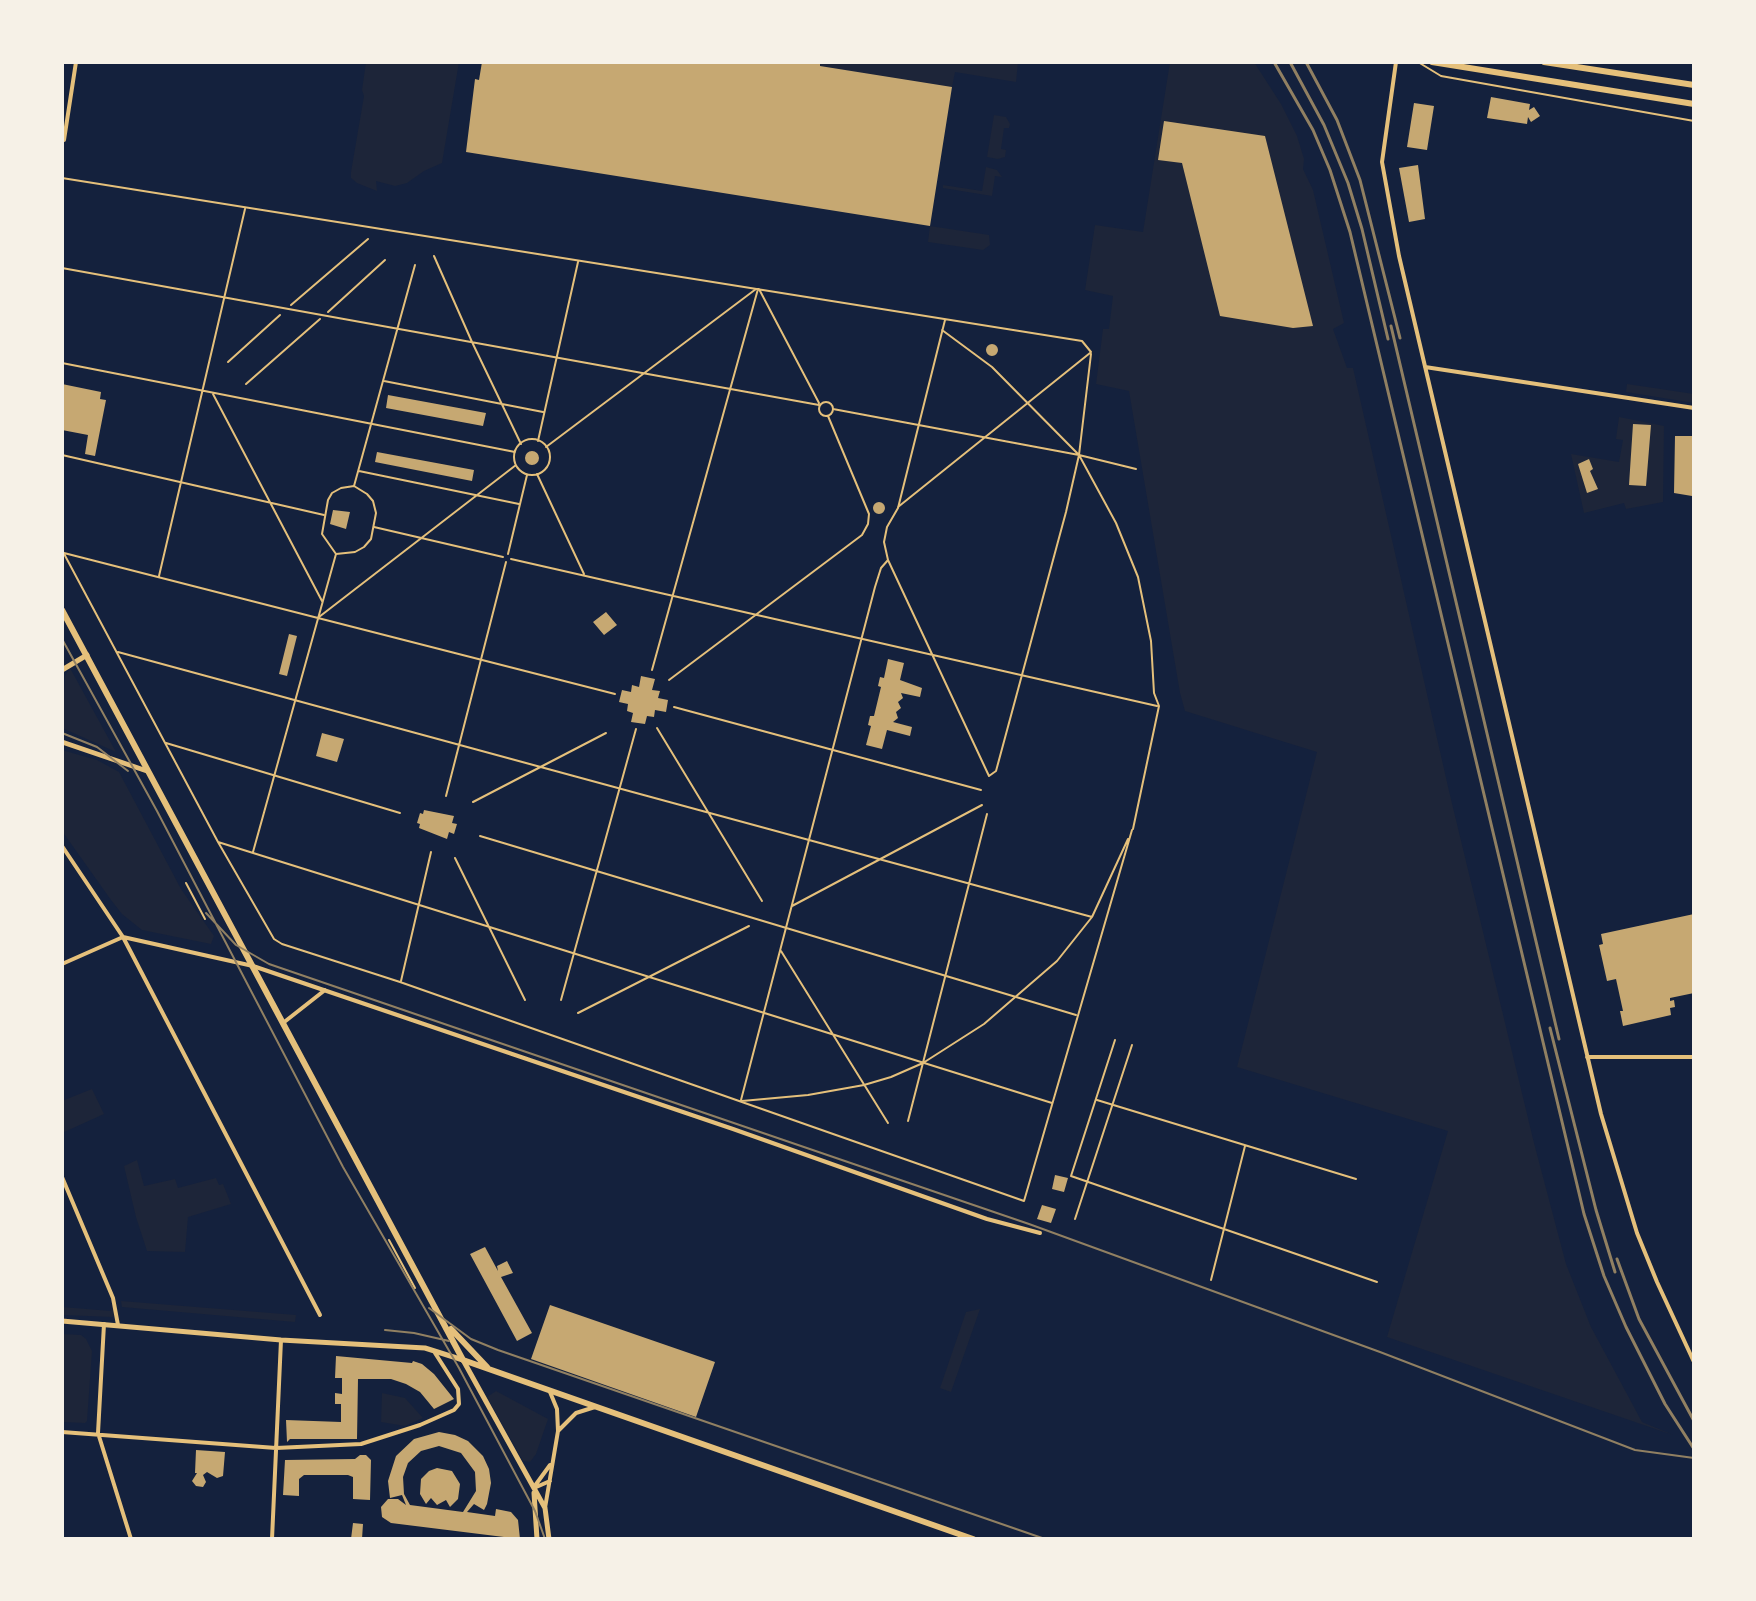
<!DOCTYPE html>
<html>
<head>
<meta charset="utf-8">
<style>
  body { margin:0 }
  #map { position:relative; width:1756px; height:1601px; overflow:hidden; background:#14213d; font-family:Raleway,sans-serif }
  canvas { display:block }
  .frame { position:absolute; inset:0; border:64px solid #f6f1e7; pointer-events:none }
</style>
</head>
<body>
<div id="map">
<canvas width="1756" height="1601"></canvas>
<div class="frame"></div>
</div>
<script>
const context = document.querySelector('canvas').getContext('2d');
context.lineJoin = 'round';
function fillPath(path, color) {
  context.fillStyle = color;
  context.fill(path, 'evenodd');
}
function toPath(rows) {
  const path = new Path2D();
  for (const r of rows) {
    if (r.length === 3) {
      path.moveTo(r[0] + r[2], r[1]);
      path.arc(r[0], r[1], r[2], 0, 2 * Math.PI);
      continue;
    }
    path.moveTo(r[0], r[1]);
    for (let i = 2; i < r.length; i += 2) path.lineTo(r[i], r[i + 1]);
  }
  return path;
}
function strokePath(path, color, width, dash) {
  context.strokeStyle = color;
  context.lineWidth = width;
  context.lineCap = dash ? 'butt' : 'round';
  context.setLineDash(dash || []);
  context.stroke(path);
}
fillPath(toPath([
  [366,62,459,62,442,163,424,171,407,183,395,186,376,181,377,191,357,183,351,178,351,172,364,96,362,90],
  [820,62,1018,62,1016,82,955,72,952,87,820,66],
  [1170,62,1254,62,1281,104,1297,136,1304,159,1303,169,1313,190,1344,323,1333,329,1347,368,1353,368,1449,791,1534,1143,1566,1264,1591,1327,1642,1422,1673,1435,1387,1337,1448,1131,1237,1067,1317,752,1185,711,1180,693,1129,391,1096,384,1103,329,1109,329,1113,296,1085,290,1095,225,1143,232],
  [994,115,1006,117,1010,124,1009,128,1004,128,1001,149,1006,150,1005,157,998,159,987,157],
  [986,167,997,170,1002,177,995,176,992,196,943,188,943,185,982,191],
  [930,226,989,235,990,245,983,250,928,242],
  [1627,384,1694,394,1694,403,1626,392],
  [1619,417,1664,426,1663,502,1626,509,1624,503,1584,513,1571,454,1619,462,1623,440,1616,439],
  [70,668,116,752,62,728,65,676],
  [62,750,97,760,119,772,181,889,214,936,211,944,142,930,122,914,111,900,62,831],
  [92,1089,104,1114,62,1133,62,1101],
  [137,1160,144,1186,175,1179,178,1188,216,1178,219,1185,223,1184,231,1204,188,1217,185,1252,147,1251,136,1217,124,1166],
  [121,1301,296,1315,295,1322,122,1307],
  [112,1305,117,1310,113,1317,62,1315,62,1307,111,1311],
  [980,1309,951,1392,940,1388,966,1312],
  [62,1334,81,1335,86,1339,92,1351,87,1421,85,1423,62,1422],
  [496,1391,548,1419,536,1454,530,1462,523,1461,487,1397],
  [382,1393,405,1398,423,1418,405,1426,381,1422]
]), '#1d2539');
fillPath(toPath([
  [482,62,820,62,820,66,952,87,930,226,466,152,475,79,479,80],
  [1491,97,1530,104,1529,110,1534,107,1540,116,1531,122,1528,117,1527,124,1487,118],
  [1414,103,1434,106,1427,150,1407,147],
  [1164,121,1265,136,1313,326,1293,328,1220,316,1182,163,1158,160],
  [1418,165,1425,219,1409,222,1399,168],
  [992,350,6],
  [62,384,101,392,100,399,106,400,95,456,85,454,88,435,62,430],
  [388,395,486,413,483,426,386,408],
  [1633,424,1651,425,1646,486,1629,485],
  [1675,436,1694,436,1692,496,1674,493],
  [532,458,7],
  [377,452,474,470,472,481,375,462],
  [1589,459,1593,469,1590,471,1598,489,1587,493,1578,464],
  [879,508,6],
  [333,510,350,512,346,529,330,524],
  [606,612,617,625,604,635,593,622],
  [289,634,297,636,287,676,279,674],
  [888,659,904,663,900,680,922,688,920,697,901,693,903,698,898,702,901,708,896,712,898,718,893,722,912,727,910,736,887,730,882,749,866,745,871,726,868,725,870,716,874,716,881,687,878,686,880,677,884,678],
  [641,676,655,679,652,690,660,691,658,698,668,700,666,712,655,710,654,717,647,716,645,724,631,722,633,713,627,711,628,704,619,702,622,690,631,692,632,685,639,687],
  [322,733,344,739,337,762,316,756],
  [424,810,454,816,452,823,457,824,454,834,449,832,447,839,419,828,420,824,417,823,420,813,423,814],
  [1694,914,1694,993,1670,998,1670,1001,1674,1000,1675,1007,1670,1008,1671,1015,1623,1026,1620,1011,1623,1011,1616,979,1607,981,1599,945,1603,944,1601,934],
  [1055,1175,1068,1178,1064,1192,1052,1189],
  [1042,1205,1056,1209,1051,1223,1037,1219],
  [485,1247,498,1271,497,1266,507,1261,513,1273,501,1277,532,1333,517,1341,470,1254],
  [550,1305,715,1362,696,1417,531,1359],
  [336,1356,412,1363,413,1361,422,1364,434,1374,454,1399,434,1409,420,1392,406,1384,391,1379,358,1379,357,1439,290,1439,287,1442,286,1420,341,1422,341,1404,335,1404,335,1393,342,1394,342,1378,335,1378],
  [439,1432,455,1435,468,1441,483,1456,489,1469,491,1483,487,1504,484,1510,474,1504,467,1512,495,1516,496,1509,511,1512,518,1520,520,1539,391,1523,382,1517,381,1507,388,1499,398,1499,406,1505,402,1495,390,1498,388,1481,396,1456,414,1439],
  [439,1446,461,1453,475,1472,476,1491,463,1512,410,1505,404,1494,403,1477,408,1463,421,1451],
  [196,1450,225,1452,223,1476,217,1478,207,1472,203,1475,206,1482,203,1487,196,1486,192,1481,197,1473,195,1473],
  [360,1455,366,1455,371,1460,370,1500,353,1499,353,1477,348,1475,304,1475,299,1479,299,1496,283,1495,285,1460,355,1459],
  [437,1468,452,1471,460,1484,458,1499,450,1507,446,1500,437,1505,431,1498,426,1504,420,1494,421,1479,429,1471],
  [353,1523,363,1524,362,1539,351,1539]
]), '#c6a872');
strokePath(toPath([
  [291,305,368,239],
  [328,312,385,260],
  [228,362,280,315],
  [246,384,320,319],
  [354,486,367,494,373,501,376,513,371,539,364,547,355,552,336,554,322,534,328,500,332,493,341,488,354,486],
  [186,883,205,919],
  [1115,1040,1071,1176,1377,1282],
  [1097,1100,1356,1179],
  [1075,1219,1132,1045],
  [389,1240,415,1288],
  [1211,1280,1245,1146]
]), '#e5c07b', 2);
strokePath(toPath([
  [1418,62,1441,76,1694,121],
  [62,178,1082,341,1091,352],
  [434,256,472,342,521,444],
  [62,268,819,405],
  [759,289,819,403],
  [945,320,898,508,887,527,884,542,888,560,989,776,996,771,1066,512,1079,455,1091,354],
  [942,330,992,367,1079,455,1116,523,1138,577,1151,641,1154,693,1159,706,1133,829],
  [62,363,515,452],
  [384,381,543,412],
  [213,394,322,601],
  [826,409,7],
  [833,409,1079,455,1136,469],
  [532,457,18],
  [538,441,578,262],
  [546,447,756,289],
  [62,455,324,515],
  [359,471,519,504],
  [537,474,584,574],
  [354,486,415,265],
  [898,507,1090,353],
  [374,527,503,557],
  [62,550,218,842,274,939,282,944,400,982,1024,1201,1132,830],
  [64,553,615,694],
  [508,554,527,475],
  [511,559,1157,706],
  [159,576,245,209],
  [319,617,516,465],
  [118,652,1092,917],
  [652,670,758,289],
  [669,680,862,535,868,524,869,514,828,416],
  [674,707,981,790],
  [657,728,762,901],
  [166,743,400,813],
  [446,796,506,562],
  [473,802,606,733],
  [480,836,1076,1015],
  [218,842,1052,1103],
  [253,852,336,554],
  [455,858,525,1000],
  [792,906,982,805],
  [781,951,888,1123],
  [401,981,431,852],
  [561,1000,636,729],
  [578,1013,749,926],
  [741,1100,875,587,881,568,888,560],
  [742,1101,808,1095,864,1085,891,1077,923,1063,984,1024,1057,961,1092,917,1128,839],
  [908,1121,987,814]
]), '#e5c07b', 2);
strokePath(toPath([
  [1396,62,1382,162,1399,256,1601,1114,1637,1233,1657,1282,1694,1362],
  [64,140,76,62],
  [1425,367,1694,408],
  [62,846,123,937,320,1315],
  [62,964,123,937,253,966,733,1129,987,1219,1040,1233],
  [283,1023,325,990],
  [1587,1057,1694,1057],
  [62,1177,113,1298,118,1325],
  [104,1324,98,1433,131,1539],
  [558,1431,576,1413,595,1407],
  [62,1432,276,1448,361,1444,420,1425,454,1410,459,1404,458,1389,435,1353],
  [534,1487,550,1465],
  [534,1488,550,1481],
  [545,1508,558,1431,557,1409,550,1392],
  [272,1539,281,1340]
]), '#e5c07b', 4);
strokePath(toPath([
  [62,670,87,655],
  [62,742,147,771],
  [62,1321,281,1340,425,1348,463,1360,545,1508,549,1539],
  [534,1493,537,1539]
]), '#e5c07b', 5);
strokePath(toPath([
  [62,610,463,1360,973,1539],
  [451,1329,487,1367]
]), '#e5c07b', 6);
strokePath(toPath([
  [1432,62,1694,104],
  [1544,62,1694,85]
]), '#e5c07b', 6);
strokePath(toPath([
  [62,639,157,811,343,1167,459,1368,535,1511,545,1539],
  [62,733,97,747,128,771],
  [206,913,236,945,269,964,1029,1224,1380,1352,1635,1450,1694,1458],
  [429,1308,471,1339,498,1350,1045,1539],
  [385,1330,414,1333,449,1341]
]), '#918062', 2);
strokePath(toPath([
  [1274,62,1313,130,1330,170,1350,232,1584,1214,1604,1276,1626,1327,1665,1404,1694,1449],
  [1290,62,1324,125,1348,183,1362,229,1388,339],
  [1306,62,1337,120,1360,180,1400,338],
  [1391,326,1559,1039],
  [1550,1028,1596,1210,1615,1272],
  [1617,1259,1639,1319,1694,1421]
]), '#918062', 3);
</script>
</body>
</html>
